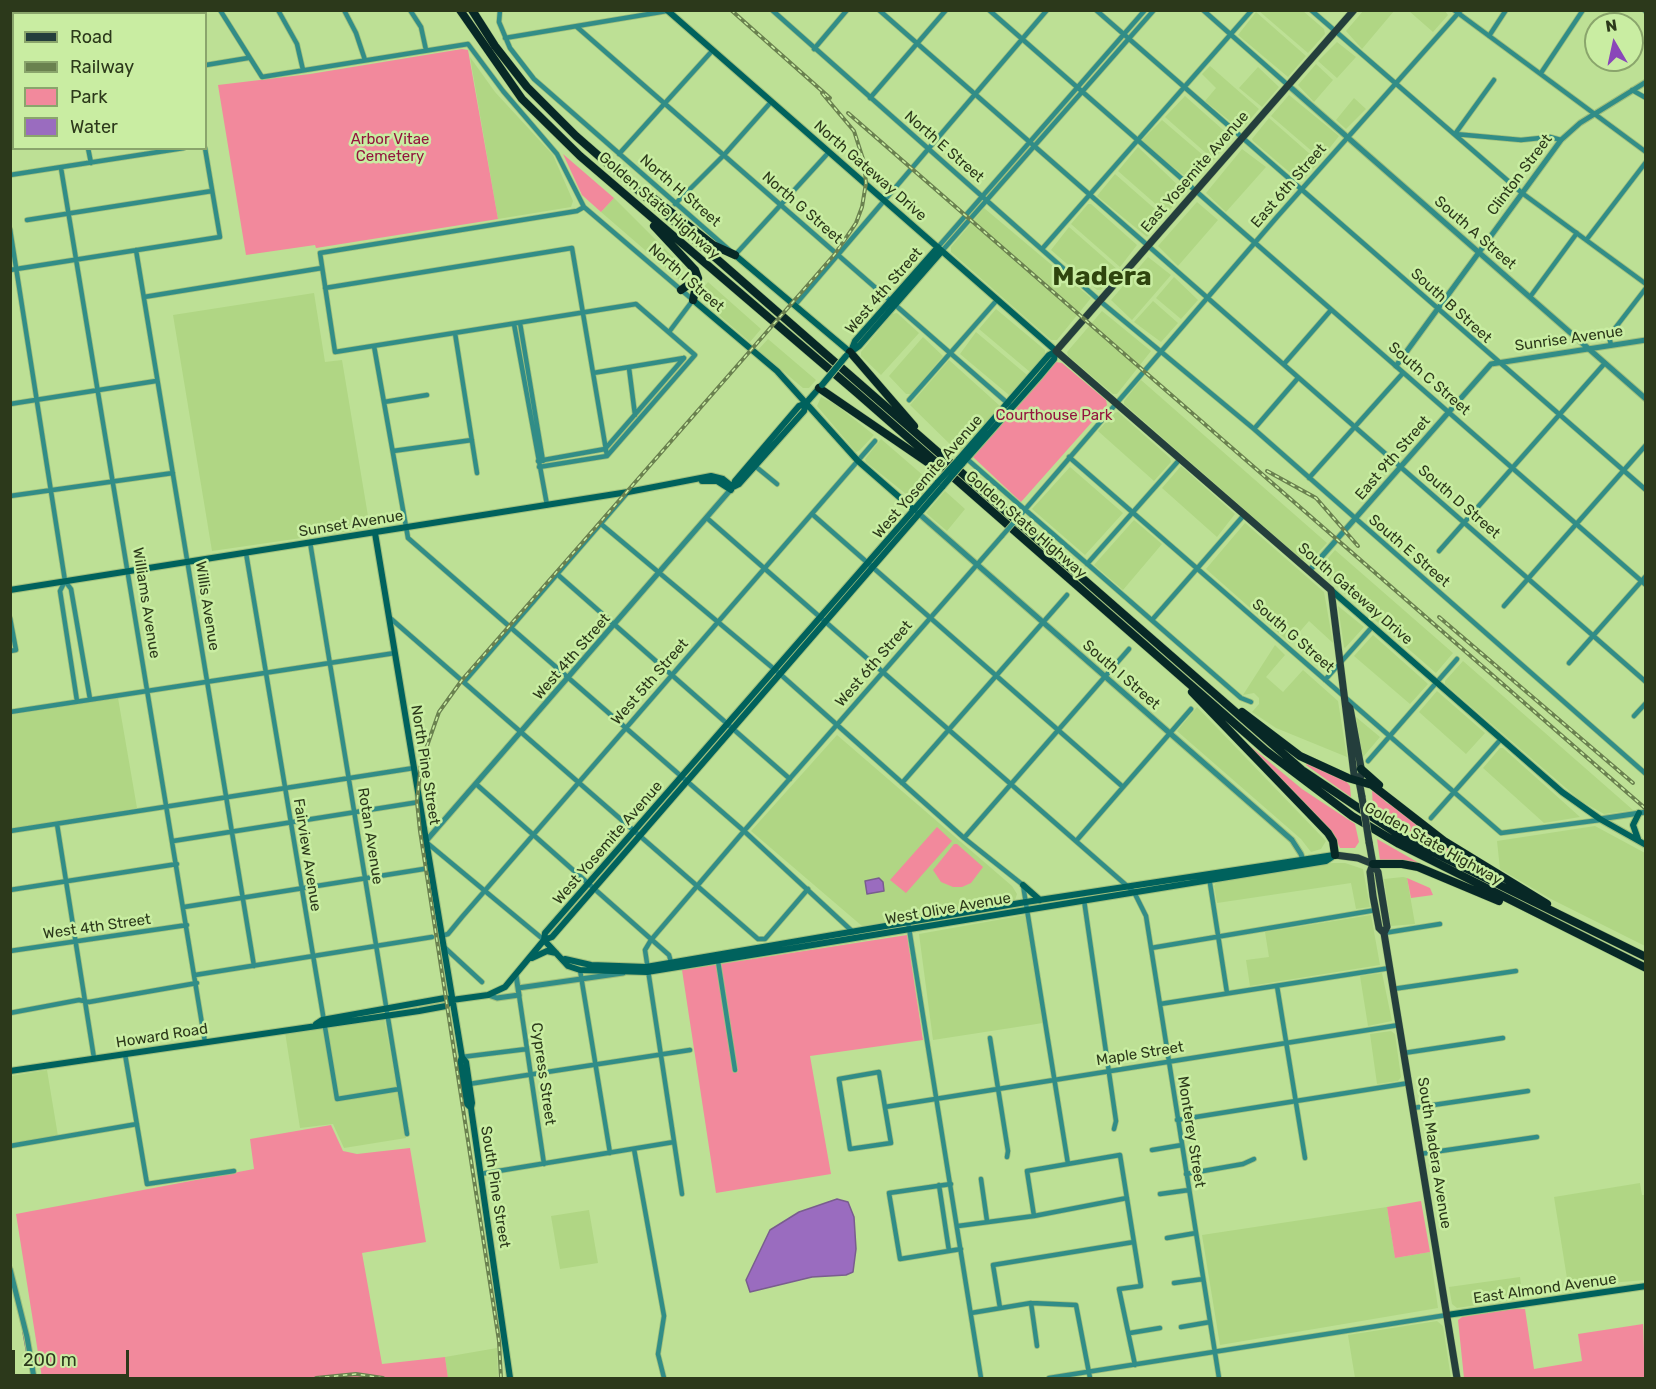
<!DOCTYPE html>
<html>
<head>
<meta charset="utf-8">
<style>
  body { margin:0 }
  #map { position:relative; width:1656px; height:1389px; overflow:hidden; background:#bde095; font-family:Rubik,sans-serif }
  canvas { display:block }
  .frame { position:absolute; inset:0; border:12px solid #2c391b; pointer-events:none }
  .legend { position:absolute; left:12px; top:12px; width:195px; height:138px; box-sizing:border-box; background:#c9eda2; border:2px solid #8aa56c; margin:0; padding:8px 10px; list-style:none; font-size:18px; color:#2c391b }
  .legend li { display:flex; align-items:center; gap:12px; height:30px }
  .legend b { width:30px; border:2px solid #8aa56c }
  .north { position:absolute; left:1584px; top:12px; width:60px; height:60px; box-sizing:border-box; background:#c9eda2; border:2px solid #8aa56c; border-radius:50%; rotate:351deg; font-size:16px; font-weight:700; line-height:24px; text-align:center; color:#2c391b }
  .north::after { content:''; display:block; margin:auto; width:21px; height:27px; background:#8a46b9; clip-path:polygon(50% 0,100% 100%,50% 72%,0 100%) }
  .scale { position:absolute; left:12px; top:1350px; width:117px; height:27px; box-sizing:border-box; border:3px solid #2c391b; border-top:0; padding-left:8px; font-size:18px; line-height:21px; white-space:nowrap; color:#2c391b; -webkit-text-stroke:4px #c9eda2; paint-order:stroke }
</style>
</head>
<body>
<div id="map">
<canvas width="1656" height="1389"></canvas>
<div class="frame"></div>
<ul class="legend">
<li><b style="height:8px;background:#243e3c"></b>Road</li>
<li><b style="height:8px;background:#6a814f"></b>Railway</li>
<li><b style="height:16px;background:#f2899c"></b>Park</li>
<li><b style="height:16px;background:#9a6cbf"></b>Water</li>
</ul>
<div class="north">N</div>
<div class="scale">200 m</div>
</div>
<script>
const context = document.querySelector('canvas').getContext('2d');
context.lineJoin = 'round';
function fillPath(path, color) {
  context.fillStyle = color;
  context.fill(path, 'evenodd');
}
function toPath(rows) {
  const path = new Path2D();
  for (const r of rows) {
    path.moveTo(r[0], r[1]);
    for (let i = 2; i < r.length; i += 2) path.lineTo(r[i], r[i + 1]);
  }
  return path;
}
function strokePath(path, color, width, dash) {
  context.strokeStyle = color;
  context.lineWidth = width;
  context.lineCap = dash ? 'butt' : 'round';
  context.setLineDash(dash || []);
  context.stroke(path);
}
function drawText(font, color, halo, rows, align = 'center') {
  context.font = font + ' Rubik,sans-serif';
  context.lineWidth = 5;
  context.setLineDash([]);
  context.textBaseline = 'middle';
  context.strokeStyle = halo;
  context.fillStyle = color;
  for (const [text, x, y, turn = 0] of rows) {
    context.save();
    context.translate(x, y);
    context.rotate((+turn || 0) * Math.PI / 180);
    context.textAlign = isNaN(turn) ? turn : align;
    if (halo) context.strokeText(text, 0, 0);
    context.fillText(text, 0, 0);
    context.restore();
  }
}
fillPath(toPath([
  [1364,10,1394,11,1362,49,1346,31],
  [1259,11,1303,11,1324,29,1325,34,1308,53],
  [1409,11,1445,11,1448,15,1433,32],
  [1256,12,1306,56,1288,77,1238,35],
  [1337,42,1356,57,1337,78,1318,61],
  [470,57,495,92,553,155,573,201,571,207,498,219],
  [1316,64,1333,80,1314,102,1298,85],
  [1210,66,1259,109,1241,130,1205,101,1216,88,1202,74],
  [1258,67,1279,87,1262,107,1239,88],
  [1289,95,1339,136,1321,159,1271,116],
  [1185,96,1231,137,1214,160,1165,117],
  [1354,98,1366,109,1346,129,1336,120],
  [1269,118,1319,162,1301,182,1253,141,1252,139],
  [1162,120,1211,162,1194,183,1142,143,1142,140],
  [1138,147,1184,191,1167,214,1118,171],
  [1242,149,1266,167,1226,212,1206,193],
  [1115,174,1164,217,1147,237,1097,196],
  [614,198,683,267,682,282,601,212],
  [1197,202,1218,220,1178,266,1158,246],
  [1088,204,1091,204,1137,245,1120,267,1071,224],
  [984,208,1091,298,1057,340,1051,340,951,252,951,247],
  [1069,227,1118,270,1101,290,1097,290,1051,250],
  [1148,257,1171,275,1132,320,1111,300],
  [1174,277,1198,300,1181,319,1156,298],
  [708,282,761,329,750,342,697,296],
  [314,293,325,362,342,360,370,528,212,551,173,315],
  [1153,301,1178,323,1161,342,1134,322],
  [996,309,1045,350,1045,354,1030,372,979,329],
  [1102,311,1151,351,1117,394,1113,394,1068,356,1067,352],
  [897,313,919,333,881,375,861,356,861,352,892,314],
  [976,332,1027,375,1009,395,960,354],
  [923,337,943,356,911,394,906,394,889,376],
  [768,339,816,380,809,388,803,388,758,350],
  [949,360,1000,406,959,453,910,405],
  [1141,380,1327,543,1309,562,1301,559,1124,404,1124,401],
  [821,397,835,404,874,435,859,451,856,452,817,406],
  [1118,412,1170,458,1171,462,1154,481,1098,431,1114,413],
  [881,439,932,483,916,502,866,462,865,459],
  [1181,466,1235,514,1217,537,1162,488],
  [1070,467,1123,513,1085,555,1032,509],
  [945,491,965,509,947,531,926,513],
  [1134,520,1162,544,1123,590,1094,565],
  [1245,523,1324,592,1333,643,1309,621,1290,643,1206,569],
  [1335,550,1453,653,1436,673,1318,570],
  [1338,606,1364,627,1345,648,1344,647],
  [1373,635,1428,684,1410,704,1354,656],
  [1275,645,1285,655,1266,677,1283,692,1303,670,1338,701,1347,757,1276,728,1252,712,1259,704,1259,698,1254,693,1243,695],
  [1463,661,1633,810,1604,814,1581,801,1445,684,1445,681],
  [1437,691,1485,733,1466,754,1419,712],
  [118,698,137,808,11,829,11,715],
  [1197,707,1326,841,1321,849,1311,852,1301,839,1177,731],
  [1356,717,1380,737,1363,757],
  [837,735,1012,886,1017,894,1015,900,862,926,751,831],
  [1500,748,1503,748,1580,817,1544,823,1483,768],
  [1595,826,1645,853,1645,946,1551,899,1500,869,1497,841],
  [1332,863,1345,863,1363,869,1370,907,1356,909,1351,883,1217,903,1214,886,1217,881],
  [1403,877,1407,878,1415,924,1391,926,1384,879],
  [1025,915,1043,1023,933,1040,919,934],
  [1371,915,1380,965,1250,986,1246,960,1269,957,1265,932],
  [1382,973,1392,1021,1368,1026,1360,976],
  [384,1017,406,1138,344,1148,333,1124,300,1128,285,1032],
  [1391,1031,1395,1034,1401,1077,1398,1081,1377,1084,1370,1034],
  [47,1070,58,1136,11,1143,11,1076],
  [1640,1183,1642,1195,1645,1195,1645,1280,1598,1284,1569,1291,1554,1197],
  [1387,1207,1395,1258,1430,1252,1438,1308,1220,1345,1202,1235],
  [589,1210,598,1263,560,1269,551,1216],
  [1520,1277,1523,1298,1457,1308,1452,1304,1449,1287],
  [1437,1321,1443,1326,1451,1378,1355,1378,1348,1335],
  [497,1348,498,1378,448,1378,445,1357]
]), '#b0d684');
fillPath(toPath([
  [462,49,468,50,498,219,316,248,315,245,246,255,218,85,310,74],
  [563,154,614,198,601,212,582,195],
  [1056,362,1062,363,1106,400,1107,405,1021,502,973,457],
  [1249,745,1302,789,1355,824,1359,842,1355,848,1340,848,1336,840,1246,747],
  [1308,763,1346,781,1350,786,1351,797,1306,765],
  [1372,788,1387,803,1400,809,1481,868,1480,870,1373,812],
  [937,827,952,841,906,893,890,880],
  [1377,839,1419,863,1417,865,1383,862,1380,860],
  [954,844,957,844,983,867,971,883,962,887,953,887,941,882,933,870],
  [1407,878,1430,888,1433,895,1411,898],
  [907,935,923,1040,810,1056,831,1174,716,1193,682,970],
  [331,1125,343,1151,357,1154,410,1148,426,1242,362,1253,382,1364,445,1357,448,1378,42,1378,16,1214,254,1169,250,1139],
  [1421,1201,1430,1252,1395,1258,1387,1207],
  [1513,1309,1525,1309,1534,1369,1582,1361,1578,1334,1643,1324,1645,1378,1464,1378,1458,1320,1462,1317]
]), '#f2899c');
const water = toPath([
  [879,878,883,882,884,891,867,894,865,881,879,878],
  [837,1199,848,1202,854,1217,856,1249,853,1272,846,1275,812,1277,750,1292,746,1280,770,1230,799,1212,837,1199]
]);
fillPath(water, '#9a6cbf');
strokePath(water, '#795d8e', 1.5);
strokePath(toPath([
  [23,1332,27,1354]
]), '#795d8e', 1.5);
const minor = toPath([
  [220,10,262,77,468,44,503,91,557,154,584,207,693,300,669,332],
  [278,10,297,44,303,70],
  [344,10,356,33,365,60],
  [410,10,421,27,426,50],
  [500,10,499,22,510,48,534,79,735,255,829,152],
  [772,10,1100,301,1254,429,1646,774],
  [879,10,1646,682],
  [989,10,1646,585],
  [1096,10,1646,490],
  [1203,10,1289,86],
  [1311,10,1522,193,1646,284],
  [1454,10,1646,152],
  [1644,10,1646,12],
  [167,14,171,10],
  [577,27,1012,407],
  [1489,36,1506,10],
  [505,38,673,10],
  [814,49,847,10],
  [206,65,248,58],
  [10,72,14,71],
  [1541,73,1583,10],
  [1632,90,1646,98],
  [870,98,946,10],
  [10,117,14,117],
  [1455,134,1521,140,1550,137,1561,140],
  [1455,134,1494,80],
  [88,148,91,163],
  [619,154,712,51],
  [61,168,205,1042],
  [10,175,184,148],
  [675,204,724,155,771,102],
  [584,207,577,211,320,253,335,352,636,304,695,355],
  [27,220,212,191],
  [10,229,65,581,71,589,90,699],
  [1587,239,1646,162],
  [938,247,1145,10],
  [1042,249,1252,10],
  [136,250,254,966],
  [942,251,1154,10],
  [10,270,220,237,205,148],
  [325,288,572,248,607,456],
  [144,297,322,268],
  [1530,297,1577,233],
  [795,305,1047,10],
  [520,323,543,461],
  [514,324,547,505],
  [455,333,477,473],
  [1611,345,1609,336,1646,288],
  [374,346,408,538,744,831,853,932],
  [1284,364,1331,310],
  [629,368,635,415],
  [593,373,684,358],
  [909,400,997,300],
  [384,402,427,395],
  [10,404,156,381],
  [1254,429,1298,378],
  [393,451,472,440],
  [1069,457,1501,833,1600,820],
  [967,459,1241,698,1251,702],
  [538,461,605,449,684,358],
  [755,466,777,484],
  [539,467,607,456,695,355],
  [1309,478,1403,373],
  [10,496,173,473],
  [1022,513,1277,217,1461,10],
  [812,514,1123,787],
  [708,519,1134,892,1146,916,1219,1378],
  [601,524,780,674,964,838,1023,885,1068,1164],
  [310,542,407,1134],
  [1439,551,1605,363],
  [246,553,337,1099,399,1089],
  [1087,564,1180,459],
  [557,574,790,779],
  [65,581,60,591,77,701],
  [1504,606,1646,445],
  [389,617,758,939,765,939,808,889],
  [10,618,16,650,10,651],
  [1152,620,1244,515],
  [1569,663,1646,576],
  [1325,680,1372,627],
  [464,682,628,492],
  [10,712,395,653],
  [1634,716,1646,703],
  [1368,761,1457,659],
  [902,783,1067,595],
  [476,784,669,955,671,962],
  [1431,818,1501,739],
  [57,824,94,1058],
  [10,831,414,768],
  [964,838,1129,649],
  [1077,840,1191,709],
  [173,841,419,802],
  [426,842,544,940],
  [1209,877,1227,993],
  [10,890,177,864],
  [1084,900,1116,1121,1114,1129],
  [184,907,430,868],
  [908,922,981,1378],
  [1384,933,1440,924],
  [441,936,448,934,462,917,875,441],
  [443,946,482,982],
  [1151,948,1376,910],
  [10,951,187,925],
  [718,961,735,1070],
  [580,970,610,1153],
  [195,975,432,937],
  [1277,986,1305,1158],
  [1393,989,1516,971],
  [519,995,544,1164],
  [1160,1004,1390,968],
  [10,1013,79,1000,89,1002,197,983],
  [990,1038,1008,1151,1007,1157],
  [1404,1053,1503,1038],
  [125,1054,147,1184,234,1171],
  [462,1057,527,1049],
  [879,1072,891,1143,850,1149,839,1079,879,1072],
  [469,1084,690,1050],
  [885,1107,1399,1025],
  [1413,1108,1528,1091],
  [1177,1120,1409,1083],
  [10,1146,137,1124],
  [634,1149,664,1316,658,1354,664,1378],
  [1152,1150,1182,1145],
  [1420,1154,1537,1137],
  [480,1174,674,1142],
  [1186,1174,1243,1164,1254,1159],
  [981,1179,987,1221],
  [951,1184,889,1193,900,1259,961,1249],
  [939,1185,949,1251],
  [682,1194,645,950,651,940,744,831,1002,536],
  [1160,1194,1189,1190],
  [1034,1216,1027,1171,1120,1155,1141,1286,1119,1289,1135,1365],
  [958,1226,1034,1216,1127,1198],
  [1167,1238,1196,1233],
  [1174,1283,1203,1279],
  [1031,1303,1037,1346],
  [1000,1308,993,1265,1134,1242],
  [971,1313,1031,1303,1076,1305,1090,1378],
  [1181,1327,1210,1322],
  [1130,1333,1160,1328],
  [1049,1378,1447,1315]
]);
const tertiary = toPath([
  [1289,86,1646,399],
  [1396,366,1561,140,1580,123,1646,82],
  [917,512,1292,840,1301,854,1304,863],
  [1309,571,1491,364,1646,340],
  [1600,819,1646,812],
  [426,841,732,488],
  [518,988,623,973],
  [488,995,497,998,519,995,516,975],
  [10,1269,27,1337,34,1378]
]);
const secondary = toPath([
  [667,10,1056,351],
  [735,255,850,352],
  [693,300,777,371,858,461,914,510],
  [851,351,855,341,938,247],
  [848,354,859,346,942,251],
  [958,460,1049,355,1056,351],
  [962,464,1039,377,1054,359,1056,351],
  [702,481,717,481,731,490],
  [733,487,739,484,804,411,806,403,821,386],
  [733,487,735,481,799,406,806,403],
  [375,533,462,1057,460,1063,467,1104,471,1108,510,1378],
  [10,590,628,492,711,476,723,479,733,487],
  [1331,590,1562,792,1600,819,1646,845],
  [1638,839,1633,825,1639,813],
  [1023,885,1040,900],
  [544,940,568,966,580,970,647,972,1326,861,1335,855],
  [544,940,552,937,943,486],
  [532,958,547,951,556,953],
  [565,959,591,965,646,967,1026,902,1334,855],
  [316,1024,322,1020,445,998,452,1000,488,995,505,987,544,940,545,933,938,482],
  [462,1057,466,1062,472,1103,471,1108],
  [10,1071,419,1011,446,1006,452,1000],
  [1447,1315,1646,1286]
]);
const primary = toPath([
  [1354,10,1056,351,1331,590,1354,774,1359,781,1362,797],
  [1346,704,1350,708,1362,773,1359,781],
  [1369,842,1373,864,1378,872,1387,927,1384,933,1457,1378],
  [1335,855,1358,858,1373,864],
  [1373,864,1370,872,1373,896,1379,928,1384,933]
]);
const motorway = toPath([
  [460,10,522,99,580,156,857,393,1266,751,1352,816,1399,844,1646,968],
  [472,10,495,46,527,87,576,136,1302,770,1402,837,1646,957],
  [653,198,713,245,735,255],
  [654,226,695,270,698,278,693,300],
  [681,290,698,278],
  [850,352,914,426],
  [819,388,927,462],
  [1192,692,1328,833,1333,841,1335,855],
  [1242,712,1300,756,1348,778,1372,785,1444,841,1547,904],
  [1361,769,1379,785],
  [1373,864,1402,864,1418,867,1499,901]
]);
strokePath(minor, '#a0bf7d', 6);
strokePath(tertiary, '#a0bf7d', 7);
strokePath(secondary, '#a0bf7d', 8);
strokePath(primary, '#a0bf7d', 8);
strokePath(motorway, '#a0bf7d', 9);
strokePath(minor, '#318d87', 4.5);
strokePath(tertiary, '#318d87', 5);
strokePath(secondary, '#00625d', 6);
strokePath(primary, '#243e3c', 7);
strokePath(motorway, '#072826', 8);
const rail = toPath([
  [731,10,830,98],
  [848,113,1646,809],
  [1267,471,1316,498,1358,546],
  [1439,617,1633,783],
  [316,1378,356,1374,383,1378],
  [501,1378,499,1341,420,831,417,802,421,763,439,712,462,680,835,254,856,223,862,207,866,183,864,162,854,131,822,93]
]);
strokePath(rail, '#6a814f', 4);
strokePath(rail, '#c9eda2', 1.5, [4.5]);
const minorBridge = toPath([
  [1002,536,1022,513]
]);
const secondaryBridge = toPath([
  [822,385,846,356],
  [938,482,958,460],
  [943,486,962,464]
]);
const primaryBridge = toPath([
  [1362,797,1369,842]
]);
strokePath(minorBridge, '#a0bf7d', 6, []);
strokePath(secondaryBridge, '#a0bf7d', 8, []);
strokePath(primaryBridge, '#a0bf7d', 8, []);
strokePath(minorBridge, '#318d87', 4.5);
strokePath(secondaryBridge, '#00625d', 6);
strokePath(primaryBridge, '#243e3c', 7);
drawText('15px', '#93143e', '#c9eda2', [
  ["Arbor Vitae",390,140],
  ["Cemetery",390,157],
  ["Courthouse Park",1054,416]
]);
drawText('15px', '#2c391b', '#c9eda2', [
  ["North E Street",944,147,41],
  ["North Gateway Drive",870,171,41],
  ["East Yosemite Avenue",1195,172,-49],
  ["Clinton Street",1520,175,-53],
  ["East 6th Street",1289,186,-49],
  ["North H Street",680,191,41],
  ["Golden State Highway",659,206,41],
  ["North G Street",802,208,41],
  ["South A Street",1475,233,41],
  ["North I Street",686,278,41],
  ["West 4th Street",884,291,-49],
  ["South B Street",1451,306,42],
  ["Sunrise Avenue",1569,339,-8],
  ["South C Street",1429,379,41],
  ["East 9th Street",1393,458,-49],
  ["West Yosemite Avenue",928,477,-49],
  ["South D Street",1459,502,41],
  ["Sunset Avenue",351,524,-9],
  ["Golden State Highway",1026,525,41],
  ["South E Street",1409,551,41],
  ["South Gateway Drive",1355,594,41],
  ["Williams Avenue",146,603,81],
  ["Willis Avenue",207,606,81],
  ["South G Street",1293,636,41],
  ["West 4th Street",572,657,-49],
  ["West 6th Street",874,664,-49],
  ["South I Street",1121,675,41],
  ["West 5th Street",650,682,-49],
  ["North Pine Street",425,765,81],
  ["Rotan Avenue",370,836,81],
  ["West Yosemite Avenue",608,843,-49],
  ["Golden State Highway",1433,844,29],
  ["Fairview Avenue",307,855,81],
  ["West Olive Avenue",948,909,-10],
  ["West 4th Street",97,927,-8],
  ["Howard Road",162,1036,-9],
  ["Maple Street",1140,1054,-9],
  ["Cypress Street",543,1074,82],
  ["Monterey Street",1191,1132,81],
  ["South Madera Avenue",1434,1153,81],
  ["South Pine Street",495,1187,81],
  ["East Almond Avenue",1545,1289,-8]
]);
drawText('bold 27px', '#2f450e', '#c9eda2', [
  ["Madera",1102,277]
]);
</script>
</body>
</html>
